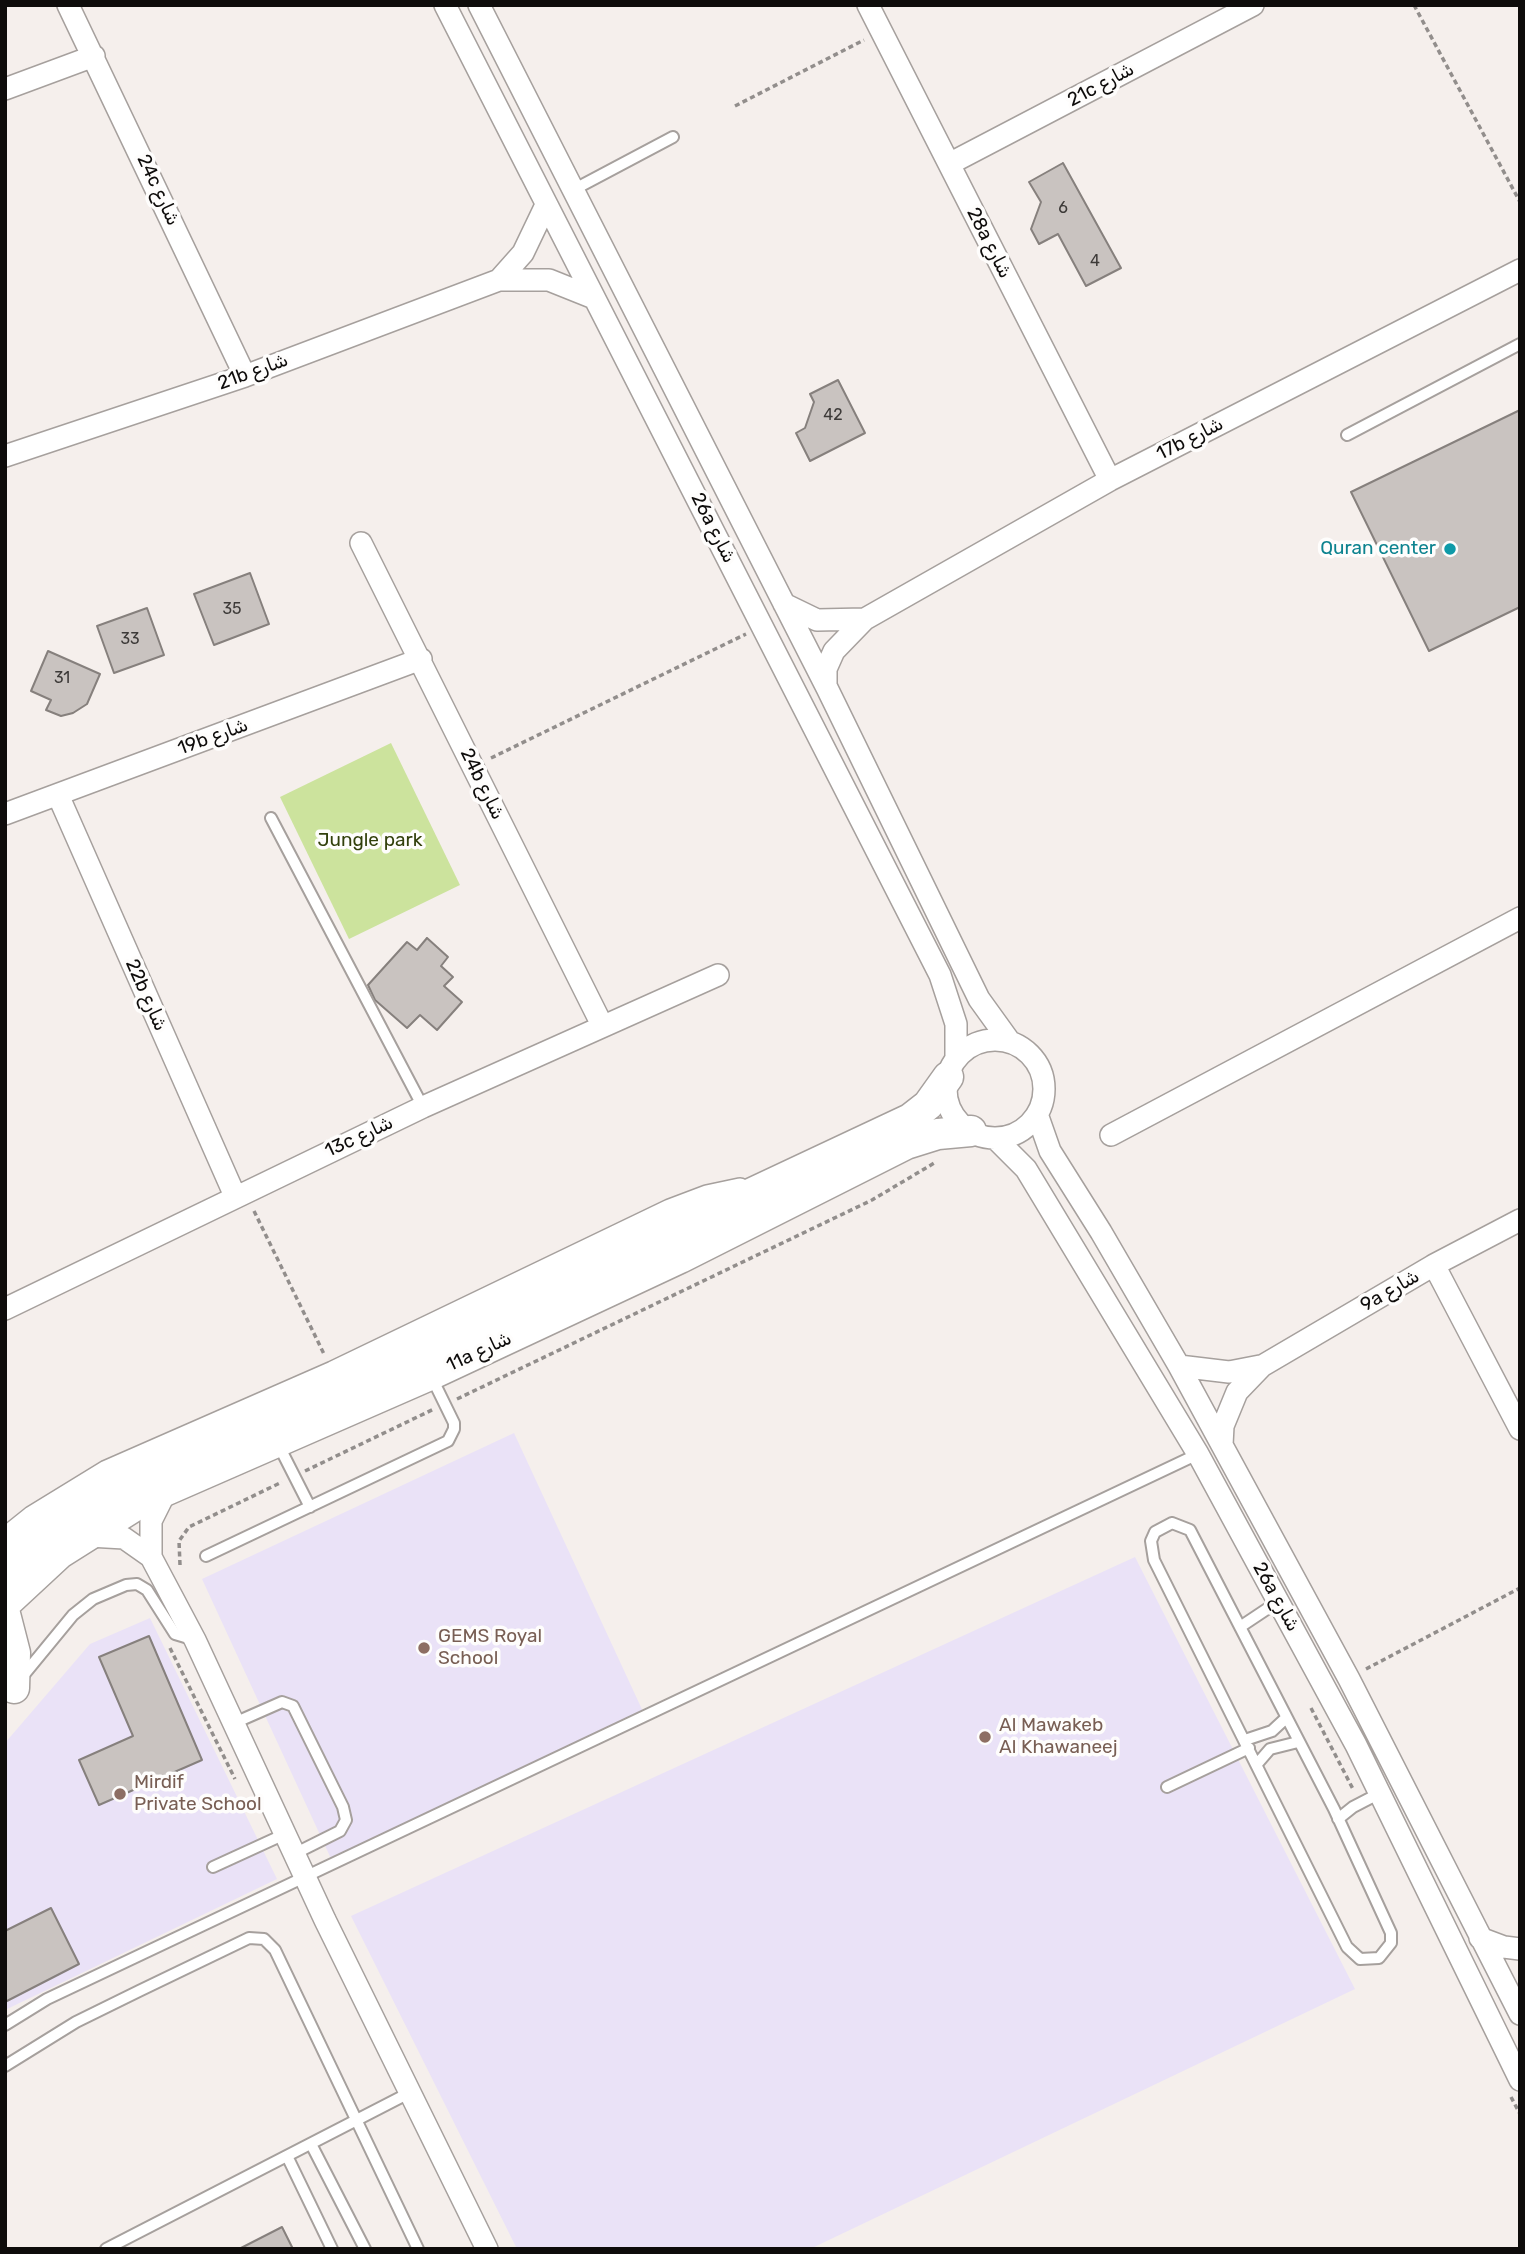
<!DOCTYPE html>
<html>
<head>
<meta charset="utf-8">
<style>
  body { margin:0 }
  #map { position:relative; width:1525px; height:2254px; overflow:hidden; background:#f5efec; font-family:Rubik,sans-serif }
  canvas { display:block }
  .frame { position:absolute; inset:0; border:7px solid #0e0c0b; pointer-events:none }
</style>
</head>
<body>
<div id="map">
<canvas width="1525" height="2254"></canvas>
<div class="frame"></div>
</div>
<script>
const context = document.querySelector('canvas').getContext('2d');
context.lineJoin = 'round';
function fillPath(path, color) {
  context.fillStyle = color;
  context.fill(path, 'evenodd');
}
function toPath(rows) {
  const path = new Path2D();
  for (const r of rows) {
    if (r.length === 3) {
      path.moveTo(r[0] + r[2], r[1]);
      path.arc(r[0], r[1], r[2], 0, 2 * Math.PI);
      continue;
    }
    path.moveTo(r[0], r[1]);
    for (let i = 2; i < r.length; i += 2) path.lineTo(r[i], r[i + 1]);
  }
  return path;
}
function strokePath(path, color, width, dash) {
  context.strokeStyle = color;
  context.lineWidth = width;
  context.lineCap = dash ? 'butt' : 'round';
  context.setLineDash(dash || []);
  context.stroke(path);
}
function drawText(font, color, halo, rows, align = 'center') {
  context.font = font + ' Rubik,Vazirmatn,sans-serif';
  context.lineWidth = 7;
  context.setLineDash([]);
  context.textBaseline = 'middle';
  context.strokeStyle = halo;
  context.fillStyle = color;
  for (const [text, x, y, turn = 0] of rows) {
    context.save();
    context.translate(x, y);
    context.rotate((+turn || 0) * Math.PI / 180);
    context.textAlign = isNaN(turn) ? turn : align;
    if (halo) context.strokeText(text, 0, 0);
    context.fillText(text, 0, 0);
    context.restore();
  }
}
fillPath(toPath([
  [514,1433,646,1718,333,1863,202,1579],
  [1135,1557,1355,1989,810,2249,517,2249,351,1916],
  [150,1618,277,1879,5,2010,5,1743,90,1644]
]), '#eae2f7');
fillPath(toPath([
  [391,743,460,885,349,939,280,797]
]), '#cce39d');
const building = toPath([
  [1063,163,1121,268,1086,286,1058,234,1039,244,1031,229,1041,202,1029,182,1063,163],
  [838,380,865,433,810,461,796,433,805,428,814,402,810,394,838,380],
  [1520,410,1520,607,1429,651,1351,492,1520,410],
  [250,573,269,624,214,645,194,594,250,573],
  [147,608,164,655,114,673,97,626,147,608],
  [48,651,100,674,87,704,73,713,61,716,46,710,51,700,31,691,48,651],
  [427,938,448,957,441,966,453,977,444,986,462,1002,437,1030,420,1015,407,1028,375,1000,368,985,407,942,417,950,427,938],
  [149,1636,202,1760,99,1805,79,1760,133,1736,99,1657,149,1636],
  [51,1908,79,1964,5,2002,5,1931,51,1908],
  [282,2227,293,2249,239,2249,282,2227]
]);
fillPath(building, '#c9c3c0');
strokePath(building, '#86807d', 2);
const lane = toPath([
  [573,190,673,137],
  [1347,435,1520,344],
  [271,818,423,1107],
  [278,1444,310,1507],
  [1172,1523,1190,1530,1334,1809,1391,1933,1391,1943,1379,1958,1360,1959,1347,1947,1154,1560,1151,1541,1155,1532,1172,1523],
  [206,1556,448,1441,454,1429,454,1423,431,1376],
  [1240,1627,1279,1601],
  [22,1677,73,1615,93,1599,126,1585,137,1584,147,1590,175,1634,195,1640],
  [232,1724,282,1702,293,1706,343,1807,346,1820,340,1831,294,1854],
  [1245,1740,1272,1731,1286,1718],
  [1257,1764,1270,1749,1298,1742],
  [1167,1787,1249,1748],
  [1338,1819,1353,1807,1380,1793],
  [213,1867,285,1834],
  [5,2025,47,1999,1198,1454],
  [5,2066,76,2022,139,1991,249,1938,264,1939,275,1950,418,2249],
  [311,2144,365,2249],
  [287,2156,332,2249],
  [106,2249,409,2093]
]);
const street = toPath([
  [68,5,245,376],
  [445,5,940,975,956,1024,956,1059],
  [479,5,827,688,979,999,1010,1042],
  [868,5,1110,480],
  [5,89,94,56],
  [949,164,1253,5],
  [499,280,523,253,546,205],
  [5,456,245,376,499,280,549,280,594,298],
  [361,543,602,1025],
  [784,604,817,620,865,619],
  [826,686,826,669,834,651,865,619,1110,480,1520,270],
  [58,795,235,1196],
  [5,814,421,659],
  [995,1089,49],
  [1037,1114,1050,1151,1101,1232,1179,1366,1349,1679,1520,2014],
  [1111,1135,1520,918],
  [995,1138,1026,1169,1198,1454,1356,1745,1520,2080],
  [1434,1265,1520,1429],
  [5,1309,423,1107,718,975],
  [1179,1366,1229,1372,1260,1366],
  [1222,1445,1223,1426,1237,1392,1262,1366,1434,1265,1520,1220],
  [89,1536,124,1538,151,1557,195,1640,325,1920,487,2249],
  [5,1545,12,1533,32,1517,107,1471,333,1372,670,1210,707,1196,740,1189],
  [151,1557,151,1521,167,1489],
  [1480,1938,1504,1947,1520,1949]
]);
const secondary = toPath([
  [5,1567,61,1519,110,1489,339,1387,910,1119,928,1105,948,1077],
  [5,1604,60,1553,144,1500,430,1375,680,1258,906,1144,938,1134,971,1131],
  [5,1614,15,1653,14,1688]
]);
strokePath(lane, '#a6a09d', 14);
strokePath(street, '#a6a09d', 24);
strokePath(secondary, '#a6a09d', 33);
strokePath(toPath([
  [1414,5,1520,202],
  [735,106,864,40],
  [491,758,746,634],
  [254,1211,325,1356],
  [457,1399,872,1200,936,1162],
  [305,1471,434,1409],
  [180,1565,179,1541,189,1527,282,1482],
  [170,1648,235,1779],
  [1366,1669,1520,1588],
  [1311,1708,1354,1791],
  [1511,2097,1520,2114]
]), '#928e8c', 3.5, [5, 3.5]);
strokePath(lane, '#fff', 10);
strokePath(street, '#fff', 21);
strokePath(secondary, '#fff', 30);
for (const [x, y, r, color] of [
  [1450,549,7,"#0f9aa8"],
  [424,1648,7,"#8d6e63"],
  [985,1737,7,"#8d6e63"],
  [120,1794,7,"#8d6e63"]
]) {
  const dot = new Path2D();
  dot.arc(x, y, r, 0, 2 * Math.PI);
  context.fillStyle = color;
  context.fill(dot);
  strokePath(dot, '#fefdfc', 2.5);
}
drawText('16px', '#3d3a38', null, [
  ["6",1063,208],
  ["4",1095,261],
  ["42",833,415],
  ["35",232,609],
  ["33",130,639],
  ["31",62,678]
]);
drawText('19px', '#0e0c0b', '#fefdfc', [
  ["21c شارع",1101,85,-28],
  ["24c شارع",158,190,65],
  ["28a شارع",989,243,63],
  ["21b شارع",253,372,-20],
  ["17b شارع",1190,439,-27],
  ["26a شارع",713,528,63],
  ["19b شارع",213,737,-20],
  ["24b شارع",482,784,64],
  ["22b شارع",146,995,66],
  ["13c شارع",359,1137,-25],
  ["9a شارع",1390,1291,-30],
  ["11a شارع",479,1352,-25],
  ["26a شارع",1276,1597,61]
]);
drawText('19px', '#0d838f', '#fefdfc', [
  ["Quran center",1436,549]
], 'right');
drawText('19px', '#32400c', '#fefdfc', [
  ["Jungle park",370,841]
]);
drawText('19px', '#785e54', '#fefdfc', [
  ["GEMS Royal",438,1637],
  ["School",438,1659],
  ["Al Mawakeb",999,1726],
  ["Al Khawaneej",999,1748],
  ["Mirdif",134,1783],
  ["Private School",134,1805]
], 'left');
</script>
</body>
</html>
